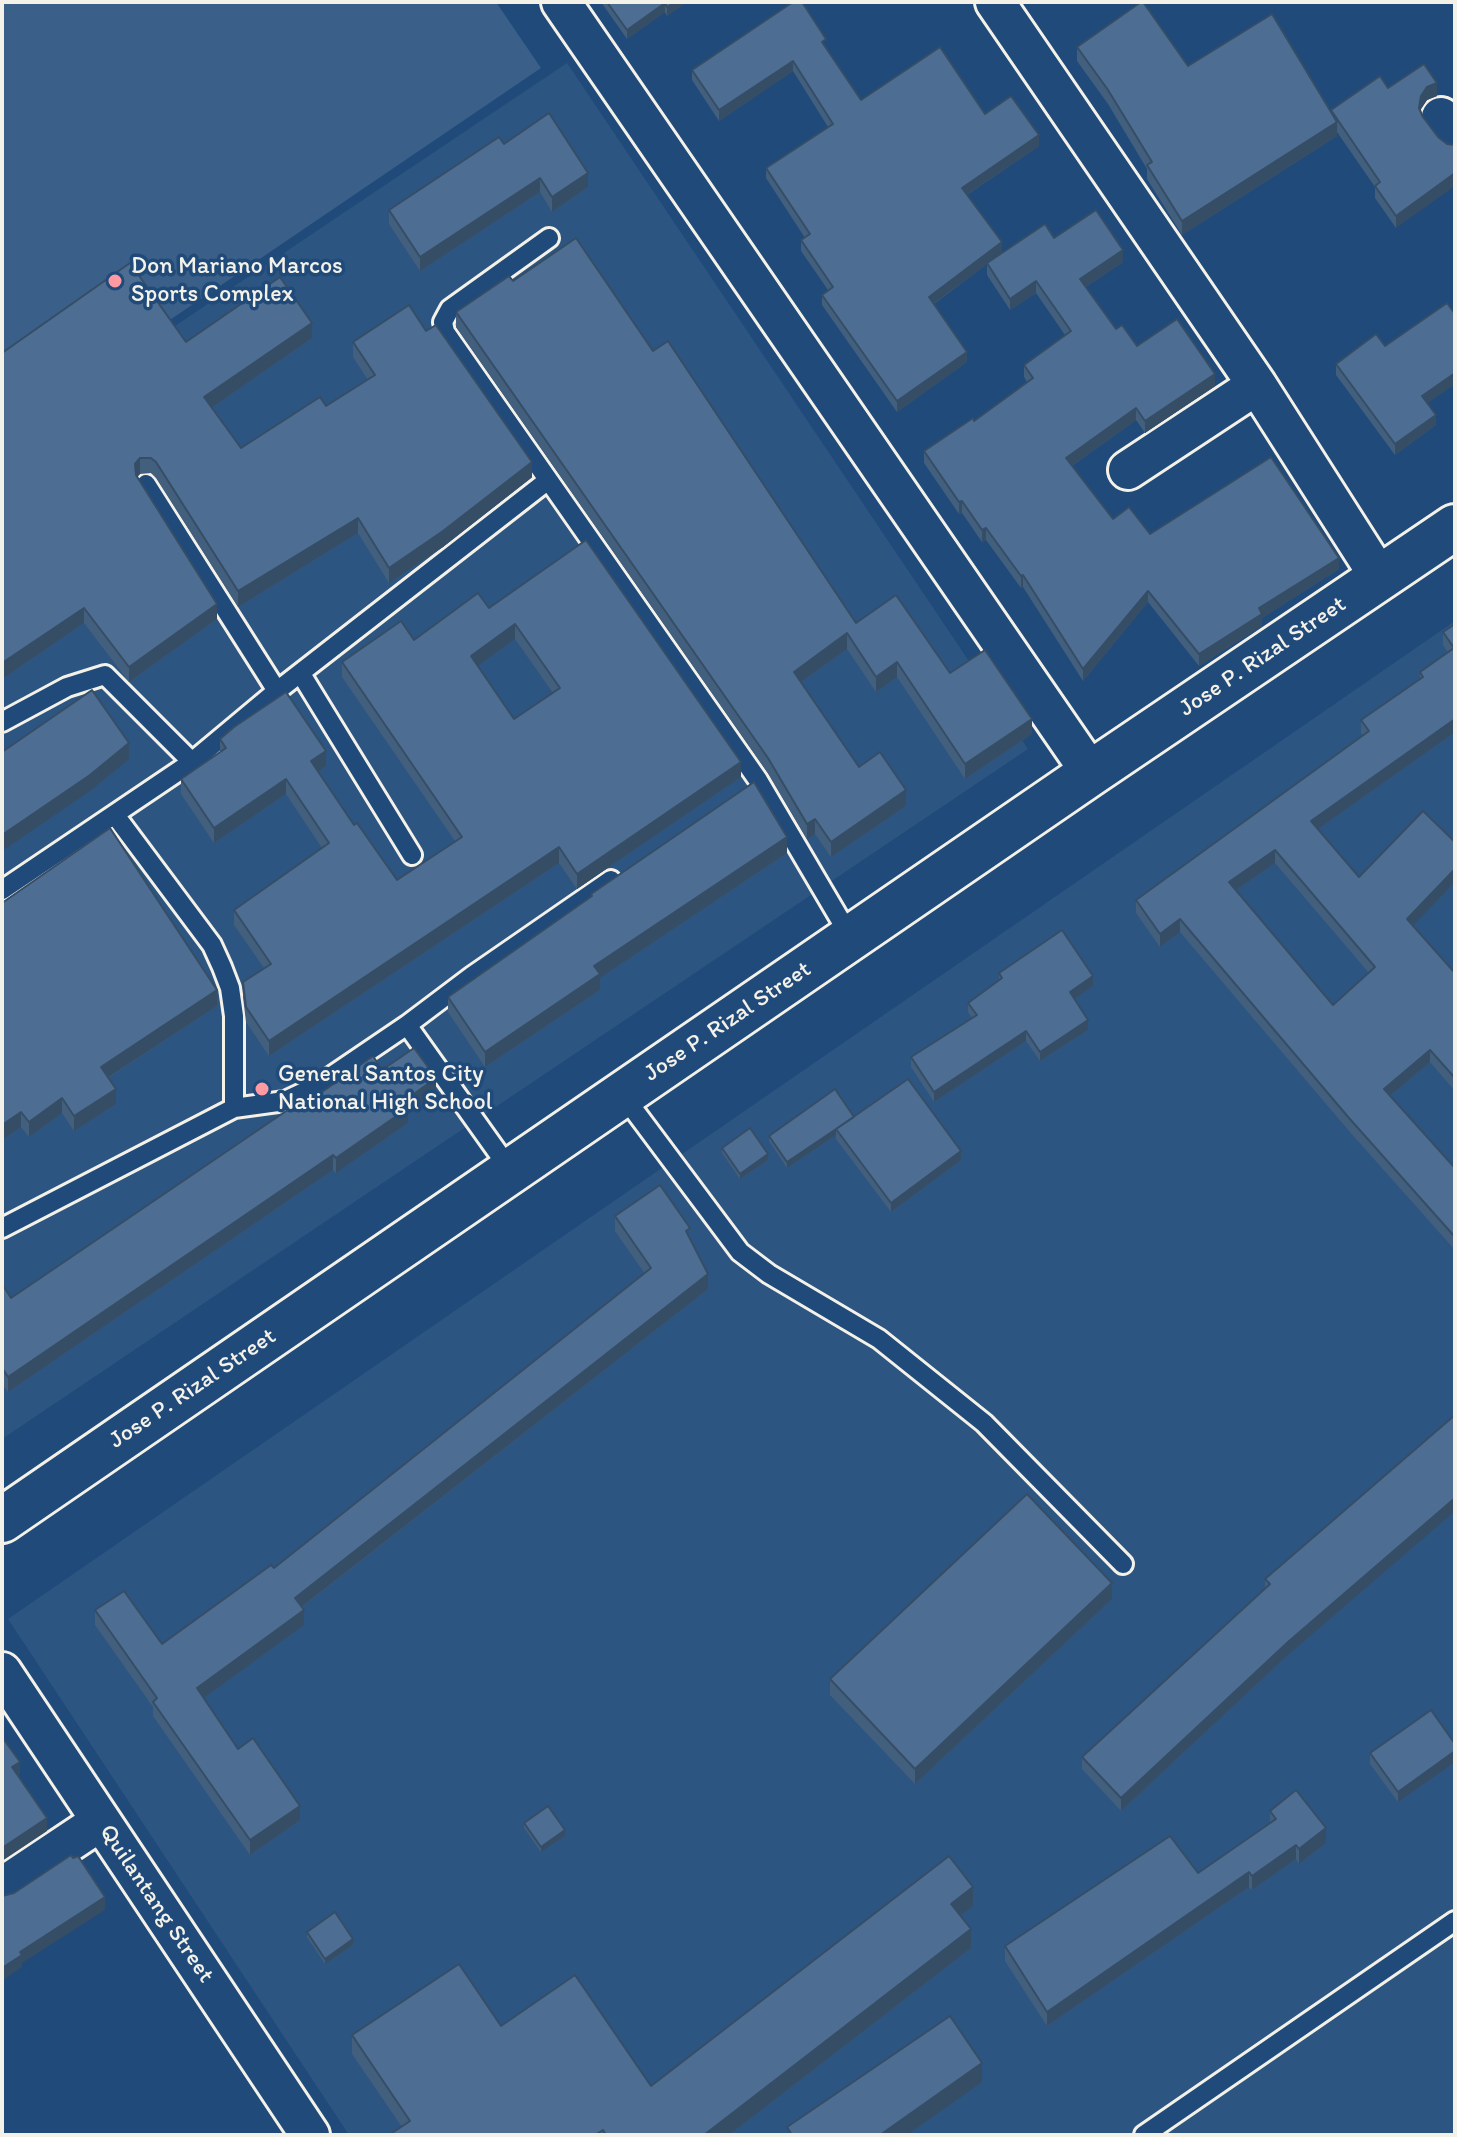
<!DOCTYPE html>
<html>
<head>
<meta charset="utf-8">
<style>
  body { margin:0 }
  #map { position:relative; width:1457px; height:2137px; overflow:hidden; background:#1f4a7a; font-family:Itim,sans-serif }
  canvas { display:block }
  .frame { position:absolute; inset:0; border:4px solid #f4f1e8; pointer-events:none }
</style>
</head>
<body>
<div id="map">
<canvas width="1457" height="2137"></canvas>
<div class="frame"></div>
</div>
<script>
const context = document.querySelector('canvas').getContext('2d');
context.lineJoin = 'round';
function fillPath(path, color) {
  context.fillStyle = color;
  context.fill(path, 'evenodd');
}
function toPath(rows) {
  const path = new Path2D();
  for (const r of rows) {
    path.moveTo(r[0], r[1]);
    for (let i = 2; i < r.length; i += 2) path.lineTo(r[i], r[i + 1]);
  }
  return path;
}
function strokePath(path, color, width, dash) {
  context.strokeStyle = color;
  context.lineWidth = width;
  context.lineCap = dash ? 'butt' : 'round';
  context.setLineDash(dash || []);
  context.stroke(path);
}
function drawText(font, color, halo, rows, align = 'center') {
  context.font = font + ' Itim,sans-serif';
  context.lineWidth = 7;
  context.setLineDash([]);
  context.textBaseline = 'middle';
  context.strokeStyle = halo;
  context.fillStyle = color;
  for (const [text, x, y, turn = 0] of rows) {
    context.save();
    context.translate(x, y);
    context.rotate((+turn || 0) * Math.PI / 180);
    context.textAlign = isNaN(turn) ? turn : align;
    if (halo) context.strokeText(text, 0, 0);
    context.fillText(text, 0, 0);
    context.restore();
  }
}
fillPath(toPath([
  [567,63,1028,749,2,1439,2,442],
  [1455,621,1455,2135,349,2135,8,1619]
]), '#2d5581');
fillPath(toPath([
  [2,2,496,2,541,68,2,434]
]), '#3a5f88');
const service = toPath([
  [549,238,450,309,443,322,445,332,758,780,851,938],
  [146,484,277,691],
  [301,674,412,855],
  [2,722,67,687,105,675,192,762],
  [115,815,212,945,222,967,230,988,234,1016,234,1108],
  [2,890,192,762,277,691,547,481],
  [622,1094,740,1252,769,1274,879,1339,984,1423,1123,1564],
  [511,1171,407,1025,472,976,611,880],
  [2,1228,234,1108,285,1101,317,1086,407,1025],
  [1144,2135,1455,1921]
]);
const minor = toPath([
  [561,2,1091,773],
  [995,2,1257,385,1380,578],
  [1441,117,1455,136],
  [1128,470,1257,385],
  [2,1672,310,2135],
  [2,1887,101,1821]
]);
const tertiary = toPath([
  [2,1520,1091,773,1455,527]
]);
strokePath(service, '#f4f1e8', 24);
strokePath(minor, '#f4f1e8', 44);
strokePath(tertiary, '#f4f1e8', 50);
strokePath(service, '#1f4a7a', 18);
strokePath(minor, '#1f4a7a', 38);
strokePath(tertiary, '#1f4a7a', 44);
fillPath(toPath([
  [601,2,687,2,667,16,665,12,627,39],
  [1077,47,1188,66,1331,111,1388,88,1437,96,1427,100,1421,109,1396,228,1375,198,1375,187,1337,132,1337,136,1182,235,1147,179,1147,169,1108,104,1077,61],
  [826,48,861,100,985,114,1039,146,967,195,1002,253,1054,238,1123,262,1086,287,1116,329,1137,346,1215,386,1145,433,1136,420,1072,466,1113,519,1150,534,1339,569,1262,618,1262,626,1199,666,1148,602,1083,681,1023,587,1021,588,986,540,982,542,962,513,959,514,924,463,924,451,974,421,1027,382,1024,377,1024,365,1065,335,1036,293,1010,310,987,275,987,264,934,304,967,362,897,412,822,305,822,295,828,290,801,251,801,240,805,238,766,178,766,168,828,127,793,71,719,121,692,80,692,70],
  [504,144,588,187,552,212,540,192,420,271,389,224,389,210],
  [513,281,653,351,856,623,950,673,1032,734,965,779,897,677,876,692,847,649,801,682,859,767,906,806,831,857,815,834,807,839,768,773,456,327,456,312],
  [426,331,532,477,443,547,389,583,358,533,238,607,156,478,151,473,140,474,137,477,217,619,129,682,84,623,2,679,2,353,186,342,312,338,211,408,241,448,326,406,368,380,353,357,353,342],
  [1385,346,1455,384,1427,403,1436,425,1395,455,1336,375,1336,364],
  [586,540,741,777,577,889,559,863,269,1056,246,1022,243,997,243,982,264,968,234,925,234,910,322,848,286,794,214,843,181,794,181,779,220,752,220,739,326,766,318,772,354,825,397,880,455,841,342,677,342,662,414,640,489,608],
  [515,639,553,693,514,719,478,666],
  [1455,624,1455,732,1318,829,1359,877,1455,842,1455,882,1413,925,1455,973,1455,1091,1430,1062,1390,1096,1455,1168,1455,1250,1349,1131,1180,932,1160,947,1136,913,1136,900,1363,736,1361,733,1361,720,1420,679,1420,672,1448,653,1443,645,1443,632],
  [1275,863,1369,973,1333,1005,1236,890],
  [787,853,600,978,600,990,485,1067,448,1012,448,997,591,898,591,894],
  [2,903,217,1006,108,1078,116,1104,74,1131,62,1113,29,1137,21,1127,2,1140],
  [999,973,1093,986,1074,999,1088,1030,1040,1061,1026,1041,934,1102,911,1067,911,1057,972,1018,968,1012,968,1003,999,980],
  [382,1070,436,1094,408,1113,408,1123,336,1173,333,1170,8,1392,2,1384,2,1284,11,1298,295,1111],
  [854,1117,961,1160,891,1212,836,1139,836,1135,787,1168,769,1141,769,1136],
  [722,1148,768,1160,740,1179,722,1153],
  [615,1216,690,1239,708,1289,302,1607,304,1625,203,1698,238,1749,300,1820,250,1855,153,1716,153,1707,95,1625,95,1610,162,1644,274,1568,645,1274,615,1231],
  [1455,1415,1288,1655,1121,1811,1082,1769,1082,1757,1265,1588,1265,1579],
  [1112,1599,915,1784,830,1695,830,1679],
  [1455,1744,1398,1802,1370,1764,1370,1753],
  [1270,1811,1326,1843,1299,1864,1296,1859,1252,1890,1249,1887,1047,2026,1005,1961,1005,1946,1198,1873,1270,1823],
  [524,1823,565,1836,541,1852,524,1828],
  [973,1906,961,1915,971,1948,729,2135,389,2135,402,2127,352,2054,352,2035,501,2026,651,2086],
  [307,1932,353,1945,325,1964,307,1937]
]), '#425f7e');
fillPath(toPath([
  [675,2,687,2,667,16,667,7],
  [665,3,665,12,627,39,627,30],
  [793,61,793,71,719,121,719,110],
  [1437,83,1437,96,1427,100,1421,109,1419,120,1421,96,1427,87],
  [1337,122,1337,136,1182,235,1182,221],
  [1039,135,1039,146,962,198,962,188],
  [588,173,588,187,552,212,552,197],
  [1455,173,1455,186,1396,228,1396,216],
  [540,178,540,192,420,271,420,257],
  [1002,242,1002,253,929,307,929,297],
  [1123,250,1123,262,1080,291,1080,279],
  [1036,281,1036,293,1010,310,1010,299],
  [312,323,312,338,204,413,204,397],
  [967,352,967,362,897,412,897,401],
  [1455,373,1455,384,1422,407,1422,396],
  [1215,374,1215,386,1145,433,1145,421],
  [1136,408,1136,420,1066,470,1066,458],
  [1436,415,1436,425,1395,455,1395,444],
  [140,458,140,474,135,479,135,464],
  [532,462,532,477,443,547,389,583,389,568],
  [962,501,962,513,959,514,959,502],
  [358,518,358,533,238,607,238,591],
  [986,528,986,540,982,542,982,530],
  [1339,558,1339,569,1262,618,1262,626,1199,666,1199,654,1259,608],
  [1023,575,1023,587,1021,588,1021,576],
  [1148,591,1148,602,1083,681,1083,669],
  [217,604,217,619,129,682,129,667],
  [84,608,84,623,2,679,2,663],
  [515,624,515,639,471,671,471,656],
  [847,633,847,649,794,687,794,672],
  [897,662,897,677,876,692,876,677],
  [1032,719,1032,734,965,779,965,764],
  [1455,719,1455,732,1311,834,1311,821],
  [129,743,129,759,90,791,2,851,2,835],
  [326,751,326,766,311,777,311,761],
  [741,762,741,777,577,889,577,874],
  [286,779,286,794,214,843,214,828],
  [906,790,906,806,831,857,831,842],
  [815,819,815,834,807,839,807,824],
  [787,837,787,853,600,978,600,990,485,1067,485,1052,594,966],
  [559,847,559,863,269,1056,269,1041],
  [1275,850,1275,863,1229,895,1229,882],
  [1455,869,1455,882,1407,932,1407,919],
  [1180,919,1180,932,1160,947,1160,934],
  [1093,976,1093,986,1070,1002,1070,992],
  [217,990,217,1006,101,1082,101,1067],
  [1088,1020,1088,1030,1040,1061,1040,1052],
  [1026,1031,1026,1041,934,1102,934,1092],
  [1430,1050,1430,1062,1384,1101,1384,1089],
  [436,1078,436,1094,408,1113,408,1123,336,1173,336,1158,404,1101],
  [116,1089,116,1104,74,1131,74,1116],
  [62,1098,62,1113,29,1137,29,1122],
  [21,1112,21,1127,2,1140,2,1125],
  [836,1129,836,1135,787,1168,787,1162],
  [961,1151,961,1160,891,1212,891,1203],
  [768,1154,768,1160,740,1179,740,1174],
  [333,1155,333,1170,8,1392,8,1377],
  [708,1274,708,1289,295,1612,295,1598],
  [1455,1498,1455,1511,1288,1655,1121,1811,1121,1798,1288,1642],
  [1112,1583,1112,1599,915,1784,915,1769],
  [304,1610,304,1625,197,1703,197,1688],
  [1455,1751,1455,1762,1398,1802,1398,1792],
  [20,1762,20,1774,12,1780,12,1767],
  [300,1806,300,1820,250,1855,250,1840],
  [47,1818,47,1831,2,1861,2,1848],
  [1326,1828,1326,1843,1299,1864,1299,1849],
  [565,1830,565,1836,541,1852,541,1847],
  [1296,1845,1296,1859,1252,1890,1252,1876],
  [1249,1872,1249,1887,1047,2026,1047,2012],
  [973,1887,973,1906,951,1923,951,1904],
  [105,1897,105,1910,22,1963,22,1967,2,1981,2,1968,20,1952],
  [971,1929,971,1948,729,2135,704,2135],
  [353,1939,353,1945,325,1964,325,1959],
  [982,2063,982,2082,907,2135,880,2135]
]), '#364d66');
const building = toPath([
  [607,2,675,2,667,7,665,3,627,30,607,2],
  [793,2,802,2,826,39,822,42,861,100,940,47,985,114,1011,96,1039,135,962,188,1002,242,929,297,967,352,897,401,822,295,833,287,801,240,810,234,766,168,833,124,793,61,719,110,692,70,793,2],
  [1141,2,1143,2,1188,66,1272,14,1337,122,1182,221,1147,165,1152,162,1108,90,1077,47,1141,2],
  [1424,64,1437,83,1427,87,1421,96,1419,108,1423,117,1438,137,1447,144,1455,145,1455,173,1396,216,1375,186,1380,182,1331,110,1380,76,1388,88,1424,64],
  [549,113,588,173,552,197,540,178,420,257,389,210,499,137,504,144,549,113],
  [1096,210,1123,250,1080,279,1116,329,1122,325,1137,346,1177,319,1215,374,1145,421,1136,408,1066,458,1113,519,1129,507,1150,534,1271,457,1339,558,1259,608,1262,614,1199,654,1148,591,1083,669,1023,575,1021,576,986,528,982,530,962,501,959,502,924,451,973,418,974,421,1033,378,1024,365,1071,331,1036,281,1010,299,987,263,1045,224,1054,238,1096,210],
  [576,238,653,351,668,341,856,623,896,595,950,673,985,650,1032,719,965,764,897,662,876,677,847,633,794,672,859,767,880,752,906,790,831,842,815,819,807,824,768,758,456,312,509,276,513,281,576,238],
  [130,263,186,342,280,277,312,323,204,397,241,448,320,397,326,406,375,375,353,342,409,305,426,331,436,325,532,462,443,531,389,568,358,518,238,591,156,462,151,458,140,458,135,464,136,475,217,604,129,667,84,608,2,663,2,353,130,263],
  [1447,303,1455,314,1455,373,1422,396,1436,415,1395,444,1336,364,1376,334,1385,346,1447,303],
  [586,540,741,762,577,874,559,847,269,1041,246,1007,243,982,271,964,234,910,329,843,286,779,214,828,181,779,226,748,220,739,234,727,286,692,326,751,311,761,354,825,357,823,397,880,462,837,342,662,401,621,414,640,478,593,489,608,586,540],
  [515,624,560,688,514,719,471,656,515,624],
  [1455,624,1455,719,1311,821,1359,877,1423,811,1455,842,1455,869,1407,919,1455,973,1455,1078,1430,1050,1384,1089,1455,1168,1455,1237,1349,1118,1180,919,1160,934,1136,900,1369,731,1361,720,1423,677,1420,672,1454,648,1443,632,1455,624],
  [1275,850,1375,967,1333,1005,1229,882,1275,850],
  [92,690,129,743,90,775,2,835,2,752,92,690],
  [754,782,787,837,594,966,600,974,485,1052,448,997,592,896,591,894,754,782],
  [110,828,217,990,101,1067,116,1089,74,1116,62,1098,29,1122,21,1112,2,1125,2,903,110,828],
  [1062,930,1093,976,1070,992,1088,1020,1040,1052,1026,1031,934,1092,911,1057,977,1015,968,1003,1002,978,999,973,1062,930],
  [414,1048,436,1078,404,1101,408,1108,336,1158,333,1155,8,1377,2,1368,2,1284,11,1298,292,1107,295,1111,373,1056,382,1070,414,1048],
  [908,1079,961,1151,891,1203,836,1129,908,1079],
  [835,1089,854,1117,787,1162,769,1136,835,1089],
  [750,1128,768,1154,740,1174,722,1148,750,1128],
  [660,1185,690,1228,686,1231,708,1274,295,1598,304,1610,197,1688,238,1749,253,1738,300,1806,250,1840,153,1702,157,1698,95,1610,124,1591,162,1644,271,1565,274,1568,651,1268,615,1216,660,1185],
  [1455,1415,1455,1498,1288,1642,1121,1798,1082,1757,1270,1584,1265,1579,1455,1415],
  [1027,1494,1112,1583,915,1769,830,1679,1027,1494],
  [1431,1710,1455,1744,1455,1751,1398,1792,1370,1753,1431,1710],
  [2,1737,20,1762,12,1767,47,1818,2,1848,2,1737],
  [1296,1790,1326,1828,1299,1849,1296,1845,1252,1876,1249,1872,1047,2012,1005,1946,1170,1836,1198,1873,1276,1819,1270,1811,1296,1790],
  [548,1806,565,1830,541,1847,524,1823,548,1806],
  [71,1855,73,1858,78,1856,105,1897,20,1952,22,1955,2,1968,2,1896,14,1893,71,1855],
  [949,1856,973,1887,951,1904,971,1929,704,2135,606,2135,603,2130,595,2135,389,2135,410,2121,352,2035,459,1964,501,2026,575,1975,651,2086,949,1856],
  [335,1912,353,1939,325,1959,307,1932,335,1912],
  [950,2016,982,2063,880,2135,792,2135,787,2127,950,2016]
]);
fillPath(building, '#4d6e92');
strokePath(building, '#364d66', 2);
for (const [x, y, r, color] of [
  [115,281,8,"#ff9aa2"],
  [262,1089,8,"#ff9aa2"]
]) {
  const dot = new Path2D();
  dot.arc(x, y, r, 0, 2 * Math.PI);
  context.fillStyle = color;
  context.fill(dot);
  strokePath(dot, '#1f4a7a', 3);
}
drawText('24px', '#f4f1e8', '#1f4a7a', [
  ["Don Mariano Marcos",131,267],
  ["Sports Complex",131,295],
  ["General Santos City",278,1075],
  ["National High School",278,1103]
], 'left');
drawText('24px', '#f4f1e8', '#1f4a7a', [
  ["Jose P. Rizal Street",1263,657,-34],
  ["Jose P. Rizal Street",728,1022,-34],
  ["Jose P. Rizal Street",193,1389,-34],
  ["Quilantang Street",156,1904,56]
]);
</script>
</body>
</html>
